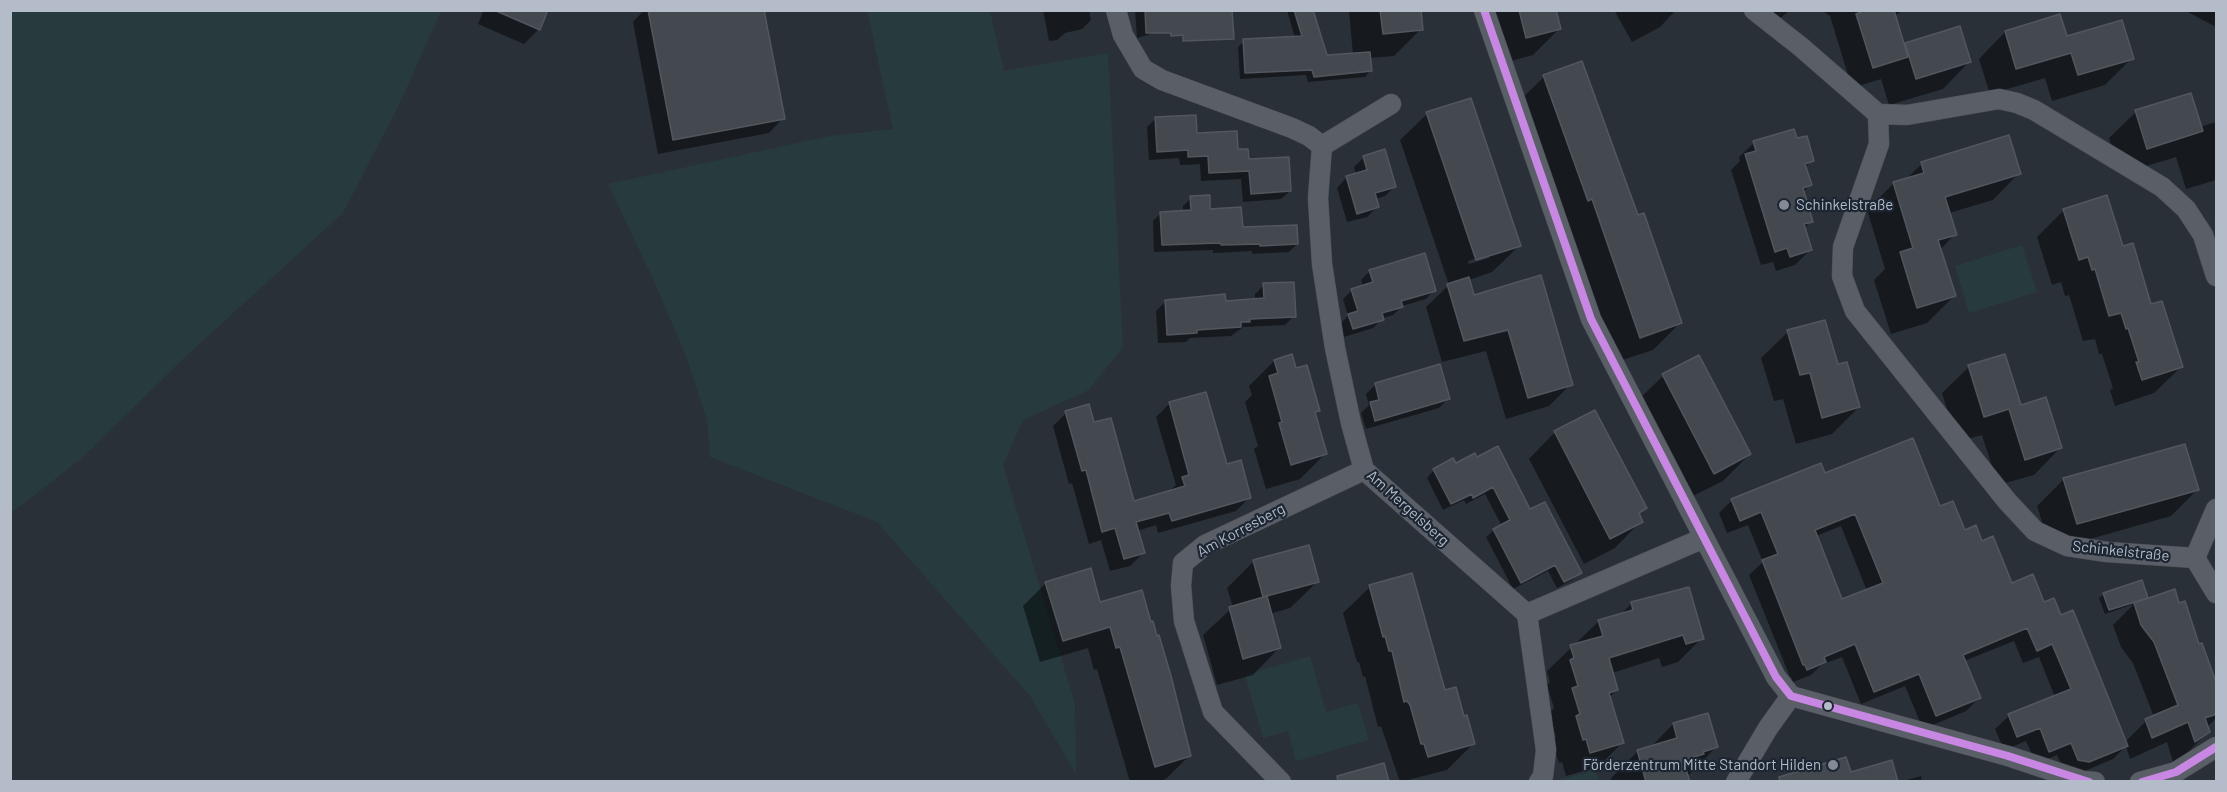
<!DOCTYPE html>
<html>
<head>
<meta charset="utf-8">
<style>
  body { margin:0 }
  #map { position:relative; width:2227px; height:792px; overflow:hidden; background:#2a3038; font-family:Barlow,sans-serif }
  canvas { display:block }
  .frame { position:absolute; inset:0; border:12px solid #b4bcc9; pointer-events:none }
</style>
</head>
<body>
<div id="map">
<canvas width="2227" height="792"></canvas>
<div class="frame"></div>
</div>
<script>
const context = document.querySelector('canvas').getContext('2d');
context.lineJoin = 'round';
function fillPath(path, color) {
  context.fillStyle = color;
  context.fill(path, 'evenodd');
}
function toPath(rows) {
  const path = new Path2D();
  for (const r of rows) {
    path.moveTo(r[0], r[1]);
    for (let i = 2; i < r.length; i += 2) path.lineTo(r[i], r[i + 1]);
  }
  return path;
}
function strokePath(path, color, width, dash) {
  context.strokeStyle = color;
  context.lineWidth = width;
  context.lineCap = dash ? 'butt' : 'round';
  context.setLineDash(dash || []);
  context.stroke(path);
}
function drawText(font, color, halo, rows, align = 'center') {
  context.font = font + ' Barlow,sans-serif';
  context.lineWidth = 4.5;
  context.setLineDash([]);
  context.textBaseline = 'middle';
  context.strokeStyle = halo;
  context.fillStyle = color;
  for (const [text, x, y, turn = 0] of rows) {
    context.save();
    context.translate(x, y);
    context.rotate((+turn || 0) * Math.PI / 180);
    context.textAlign = isNaN(turn) ? turn : align;
    if (halo) context.strokeText(text, 0, 0);
    context.fillText(text, 0, 0);
    context.restore();
  }
}
fillPath(toPath([
  [11,10,441,11,400,103,343,213,185,357,81,459,11,513],
  [867,11,990,11,1004,71,1108,53,1123,347,1089,390,1023,420,1003,465,1075,704,1076,774,1030,696,877,522,710,457,707,420,687,359,653,279,608,184,830,136,893,129],
  [2022,245,2037,292,1969,313,1955,266],
  [1310,656,1326,712,1358,703,1369,740,1296,761,1288,731,1263,738,1245,675],
  [1595,770,1599,781,1554,781,1555,781]
]), '#273a3e');
fillPath(toPath([
  [484,10,546,10,538,30,524,44,478,24],
  [644,10,763,10,783,118,769,133,658,154,633,22],
  [1043,10,1089,10,1091,20,1082,29,1065,33,1057,40,1049,41],
  [1135,10,1180,10,1171,28,1137,38],
  [1287,10,1312,10,1326,57,1353,55,1349,10,1419,10,1421,29,1394,56,1369,58,1371,70,1365,77,1308,82,1306,75,1240,79,1238,47,1244,41,1295,38],
  [1485,10,1555,10,1559,29,1533,55,1500,64],
  [1614,10,1676,10,1660,27,1632,42],
  [1750,10,1790,10,1766,30],
  [1821,10,1904,10,1894,16,1903,46,1906,44,1969,62,1943,89,1889,105,1881,79,1852,88,1830,16],
  [2184,10,2216,10,2216,27],
  [2005,32,2066,38,2132,58,2105,85,2052,101,2045,78,1990,94,1979,59],
  [1544,77,1637,217,1680,323,1653,350,1613,363,1517,103],
  [2136,112,2200,127,2216,122,2216,180,2186,189,2176,157,2120,174,2109,138],
  [1427,114,1519,246,1492,272,1469,280,1473,296,1571,384,1549,406,1506,419,1486,351,1442,362,1426,307,1449,285,1400,140],
  [1489,254,1489,258,1469,264,1468,261],
  [1156,118,1237,151,1290,191,1281,199,1243,202,1241,179,1201,181,1200,164,1180,165,1179,158,1149,160,1147,127],
  [1754,143,1812,160,1805,168,1810,185,1802,193,1811,221,1804,229,1810,250,1795,265,1776,271,1773,262,1761,265,1731,170,1740,161,1739,157],
  [1364,157,1395,186,1385,196,1375,199,1377,207,1367,217,1347,222,1337,188,1346,178,1356,175,1354,167],
  [1922,164,2019,173,1993,200,1949,213,1955,234,1940,250,1954,296,1927,323,1891,334,1874,280,1885,269,1867,210,1894,183,1905,180],
  [1191,198,1241,229,1297,244,1289,252,1252,254,1252,251,1213,253,1213,250,1154,252,1153,221,1161,213,1183,212,1183,206],
  [2064,210,2122,248,2181,367,2154,393,2115,406,2110,390,2113,388,2102,354,2099,354,2095,339,2083,341,2069,295,2065,296,2061,282,2052,285,2037,237],
  [1370,271,1434,290,1426,299,1402,306,1393,315,1383,318,1373,328,1344,337,1340,324,1348,316,1343,299,1352,290,1363,287,1361,280],
  [1264,285,1294,316,1285,325,1243,327,1231,336,1190,338,1186,342,1158,343,1156,311,1165,302,1224,303,1255,301,1255,294],
  [1788,332,1837,366,1859,407,1832,434,1796,444,1783,399,1774,401,1761,358],
  [1274,361,1295,370,1319,410,1314,415,1325,454,1300,479,1266,489,1254,449,1258,446,1245,402,1252,395,1249,386],
  [1969,367,2020,407,2060,448,2034,475,1998,485,1982,435,1957,442,1942,393],
  [1663,376,1750,454,1723,481,1687,499,1636,402],
  [1376,384,1448,399,1439,408,1366,429,1361,413,1369,405,1366,394],
  [1205,394,1226,466,1250,497,1236,511,1158,533,1156,525,1137,531,1143,553,1130,566,1110,571,1101,540,1089,544,1072,483,1069,484,1053,426,1066,413,1093,424,1132,503,1169,491,1176,485,1156,417,1169,404],
  [1555,432,1645,508,1638,515,1641,521,1615,548,1584,564,1529,459],
  [1474,455,1530,511,1580,572,1572,580,1557,588,1548,571,1513,589,1486,537,1494,530,1502,526,1485,494,1466,504,1464,500,1443,510,1427,478,1434,470,1455,465],
  [1824,475,1939,508,1964,532,1981,543,2011,584,2060,617,2125,742,2146,721,2154,717,2133,663,2121,647,2113,625,2134,604,2105,614,2099,598,2104,594,2147,597,2143,601,2178,605,2216,689,2216,718,2207,727,2208,732,2187,753,2173,762,2167,742,2130,759,2126,746,2113,759,2075,775,2065,773,2057,755,2036,764,2026,741,2004,750,1995,729,2009,716,2055,697,2039,657,2023,663,2014,641,1964,661,1979,698,1966,711,1923,729,1905,686,1861,704,1842,657,1821,665,1811,675,1793,682,1791,677,1790,677,1749,575,1763,562,1748,525,1727,533,1719,513,1732,500],
  [1841,526,1867,591,1841,601,1816,536],
  [2064,479,2197,490,2171,516,2051,550,2037,506],
  [1254,561,1317,582,1290,608,1270,614,1279,648,1253,675,1217,685,1203,635,1233,607,1227,588],
  [1046,583,1099,604,1189,756,1166,779,1156,782,1130,782,1097,669,1094,670,1088,648,1040,662,1023,606],
  [1370,587,1444,692,1473,744,1447,770,1400,782,1381,726,1378,727,1365,676,1363,677,1359,662,1357,662,1343,613],
  [1632,603,1702,638,1678,662,1662,667,1659,658,1612,673,1617,690,1609,698,1622,743,1598,767,1566,776,1562,762,1559,763,1552,741,1556,737,1549,713,1554,708,1547,685,1550,682,1547,671,1599,621,1620,615],
  [1707,715,1716,747,1690,774,1686,775,1684,782,1612,782,1611,778,1638,751,1650,748,1673,724],
  [1921,776,1922,782,1900,782]
]), '#0007');
const building = toPath([
  [494,10,548,10,540,30,494,10],
  [648,10,764,10,785,119,673,140,648,10],
  [1145,10,1232,10,1234,39,1183,41,1183,35,1171,36,1171,33,1146,33,1145,10],
  [1294,10,1313,10,1327,55,1370,52,1372,71,1314,77,1312,70,1245,73,1243,39,1302,36,1294,10],
  [1380,10,1421,10,1423,30,1383,34,1380,10],
  [1519,10,1556,10,1561,29,1526,38,1519,10],
  [1866,10,1894,10,1908,57,1873,68,1856,14,1866,10],
  [2060,14,2067,36,2122,20,2134,59,2078,75,2071,53,2016,69,2005,31,2060,14],
  [1960,26,1971,62,1916,79,1905,43,1960,26],
  [1582,61,1638,215,1644,213,1682,323,1640,338,1592,199,1588,201,1543,75,1582,61],
  [2191,93,2203,131,2147,149,2135,110,2191,93],
  [1471,98,1521,246,1476,260,1426,112,1471,98],
  [1196,115,1197,133,1237,131,1238,149,1248,149,1249,159,1289,157,1291,191,1251,194,1249,171,1209,173,1208,156,1188,157,1188,150,1157,152,1155,117,1196,115],
  [1794,129,1797,138,1807,136,1814,161,1805,164,1812,185,1803,188,1813,222,1804,224,1812,250,1790,257,1787,248,1775,252,1745,154,1756,151,1753,141,1794,129],
  [2009,135,2021,174,1945,197,1957,235,1938,240,1956,296,1917,308,1900,252,1913,248,1893,182,1924,173,1921,162,2009,135],
  [1385,149,1396,187,1375,193,1379,207,1357,214,1346,176,1367,170,1363,156,1385,149],
  [1210,195,1210,209,1241,207,1243,227,1297,225,1298,244,1260,246,1260,244,1221,245,1220,243,1162,245,1160,212,1191,210,1190,196,1210,195],
  [2107,195,2123,246,2133,243,2151,304,2162,301,2183,367,2142,380,2136,362,2139,362,2128,328,2126,329,2121,313,2109,316,2095,269,2092,270,2088,257,2079,260,2063,209,2107,195],
  [1425,253,1436,291,1401,301,1403,307,1382,313,1384,320,1353,329,1348,314,1358,311,1351,289,1373,282,1369,270,1425,253],
  [1541,275,1573,385,1528,398,1508,330,1464,341,1447,284,1469,277,1474,295,1541,275],
  [1294,282,1296,317,1250,319,1250,322,1241,322,1241,327,1197,330,1197,333,1167,335,1165,300,1225,294,1226,301,1264,298,1263,283,1294,282],
  [1825,320,1838,364,1847,362,1860,407,1822,418,1810,373,1800,375,1787,330,1825,320],
  [1292,354,1296,368,1307,365,1320,411,1315,412,1327,454,1291,465,1279,423,1282,422,1269,376,1278,373,1274,360,1292,354],
  [2005,354,2021,405,2046,397,2062,448,2025,460,2009,409,1984,417,1968,365,2005,354],
  [1699,355,1751,454,1714,474,1662,374,1699,355],
  [1440,364,1450,399,1375,421,1370,402,1379,400,1375,383,1440,364],
  [1206,392,1227,464,1241,460,1251,498,1172,521,1169,513,1136,522,1145,553,1124,559,1115,528,1102,532,1086,470,1082,471,1065,411,1089,404,1094,422,1111,418,1134,501,1185,486,1182,477,1189,475,1169,402,1206,392],
  [1595,410,1647,508,1639,513,1643,522,1610,539,1554,431,1595,410],
  [1913,438,1940,506,1953,501,1965,530,1976,525,1982,541,1993,536,2012,583,2033,574,2044,602,2054,598,2061,615,2073,610,2128,746,2089,762,2078,760,2071,743,2049,752,2040,728,2017,737,2008,714,2071,689,2052,644,2037,651,2027,628,1963,655,1981,698,1936,716,1919,674,1874,692,1855,644,1824,657,1826,662,1807,670,1805,665,1803,665,1762,560,1778,554,1761,512,1740,521,1731,499,1821,463,1825,473,1913,438],
  [1855,514,1883,583,1842,599,1815,530,1855,514],
  [2185,444,2199,490,2077,524,2063,478,2185,444],
  [1498,446,1530,509,1545,502,1582,573,1564,582,1555,565,1521,583,1493,529,1510,520,1493,487,1473,498,1472,494,1451,504,1433,469,1453,458,1456,463,1475,453,1477,457,1498,446],
  [1309,545,1319,582,1263,597,1253,560,1309,545],
  [1091,568,1100,602,1142,590,1151,622,1153,621,1157,636,1159,635,1171,676,1191,756,1155,767,1120,647,1116,648,1110,627,1063,641,1045,582,1091,568],
  [1412,573,1445,690,1456,687,1464,716,1467,715,1475,744,1428,757,1424,744,1421,744,1410,705,1407,701,1404,702,1392,651,1389,651,1385,636,1383,637,1369,585,1412,573],
  [2142,580,2148,598,2109,610,2103,593,2142,580],
  [1689,587,1704,639,1686,644,1683,635,1609,658,1618,690,1609,693,1624,743,1590,753,1586,739,1583,740,1576,716,1580,714,1572,688,1578,686,1570,660,1574,658,1570,645,1603,636,1598,620,1633,610,1631,602,1689,587],
  [2175,589,2179,603,2185,601,2199,644,2202,643,2217,685,2217,714,2205,718,2210,732,2195,742,2188,722,2152,738,2145,719,2178,705,2154,642,2141,625,2134,603,2175,589],
  [1267,596,1281,648,1243,659,1229,607,1267,596],
  [1708,713,1718,747,1703,752,1704,754,1683,760,1690,782,1646,782,1637,750,1677,738,1673,723,1708,713],
  [1846,757,1851,772,1892,760,1898,782,1780,782,1779,777,1846,757],
  [1384,763,1389,782,1338,782,1337,776,1384,763]
]);
fillPath(building, '#444950');
strokePath(building, '#52575f', 1.5);
const street = toPath([
  [1116,10,1123,35,1143,69,1162,80,1292,128,1309,136,1322,146,1318,198,1322,264,1335,348,1351,423,1364,470,1527,614],
  [1484,10,1591,319,1776,677,1791,696,2008,756,2083,781,2095,782],
  [1754,10,1801,47,1878,114,1907,115,1999,99,2017,103,2034,110,2162,187,2186,209,2203,235,2216,276],
  [1878,114,1879,144,1843,247,1842,276,1855,311,2007,501,2035,531,2067,546,2107,552,2195,558],
  [1322,146,1391,104],
  [2195,558,2216,509],
  [2195,558,2216,593],
  [1527,614,1704,538],
  [1527,614,1546,750,1543,776,1539,782],
  [1281,782,1213,712,1184,621,1181,586,1183,563,1205,545,1364,470],
  [1736,782,1768,728,1791,696],
  [2140,782,2176,772,2216,747]
]);
strokePath(street, '#484c53', 21);
strokePath(street, '#5a5e66', 20);
strokePath(toPath([
  [1484,10,1591,319,1776,677,1791,696,2008,756,2089,782],
  [2142,782,2176,772,2216,747]
]), '#c787e3', 8);
for (const [x, y, r, color] of [
  [1784,205,6,"#848b96"],
  [1828,706,5,"#b4bcc9"],
  [1833,765,6,"#848b96"]
]) {
  const dot = new Path2D();
  dot.arc(x, y, r, 0, 2 * Math.PI);
  context.fillStyle = color;
  context.fill(dot);
  strokePath(dot, '#1d2633', 2);
}
drawText('15px', '#b4bcc9', '#1d2633', [
  ["Schinkelstraße",1796,205],
  ["Förderzentrum Mitte Standort Hilden",1821,765,"right"]
], 'left');
drawText('15px', '#b4bcc9', '#1d2633', [
  ["Am Mergelsberg",1408,508,42],
  ["Am Korresberg",1241,530,-28],
  ["Schinkelstraße",2121,551,6]
]);
</script>
</body>
</html>
